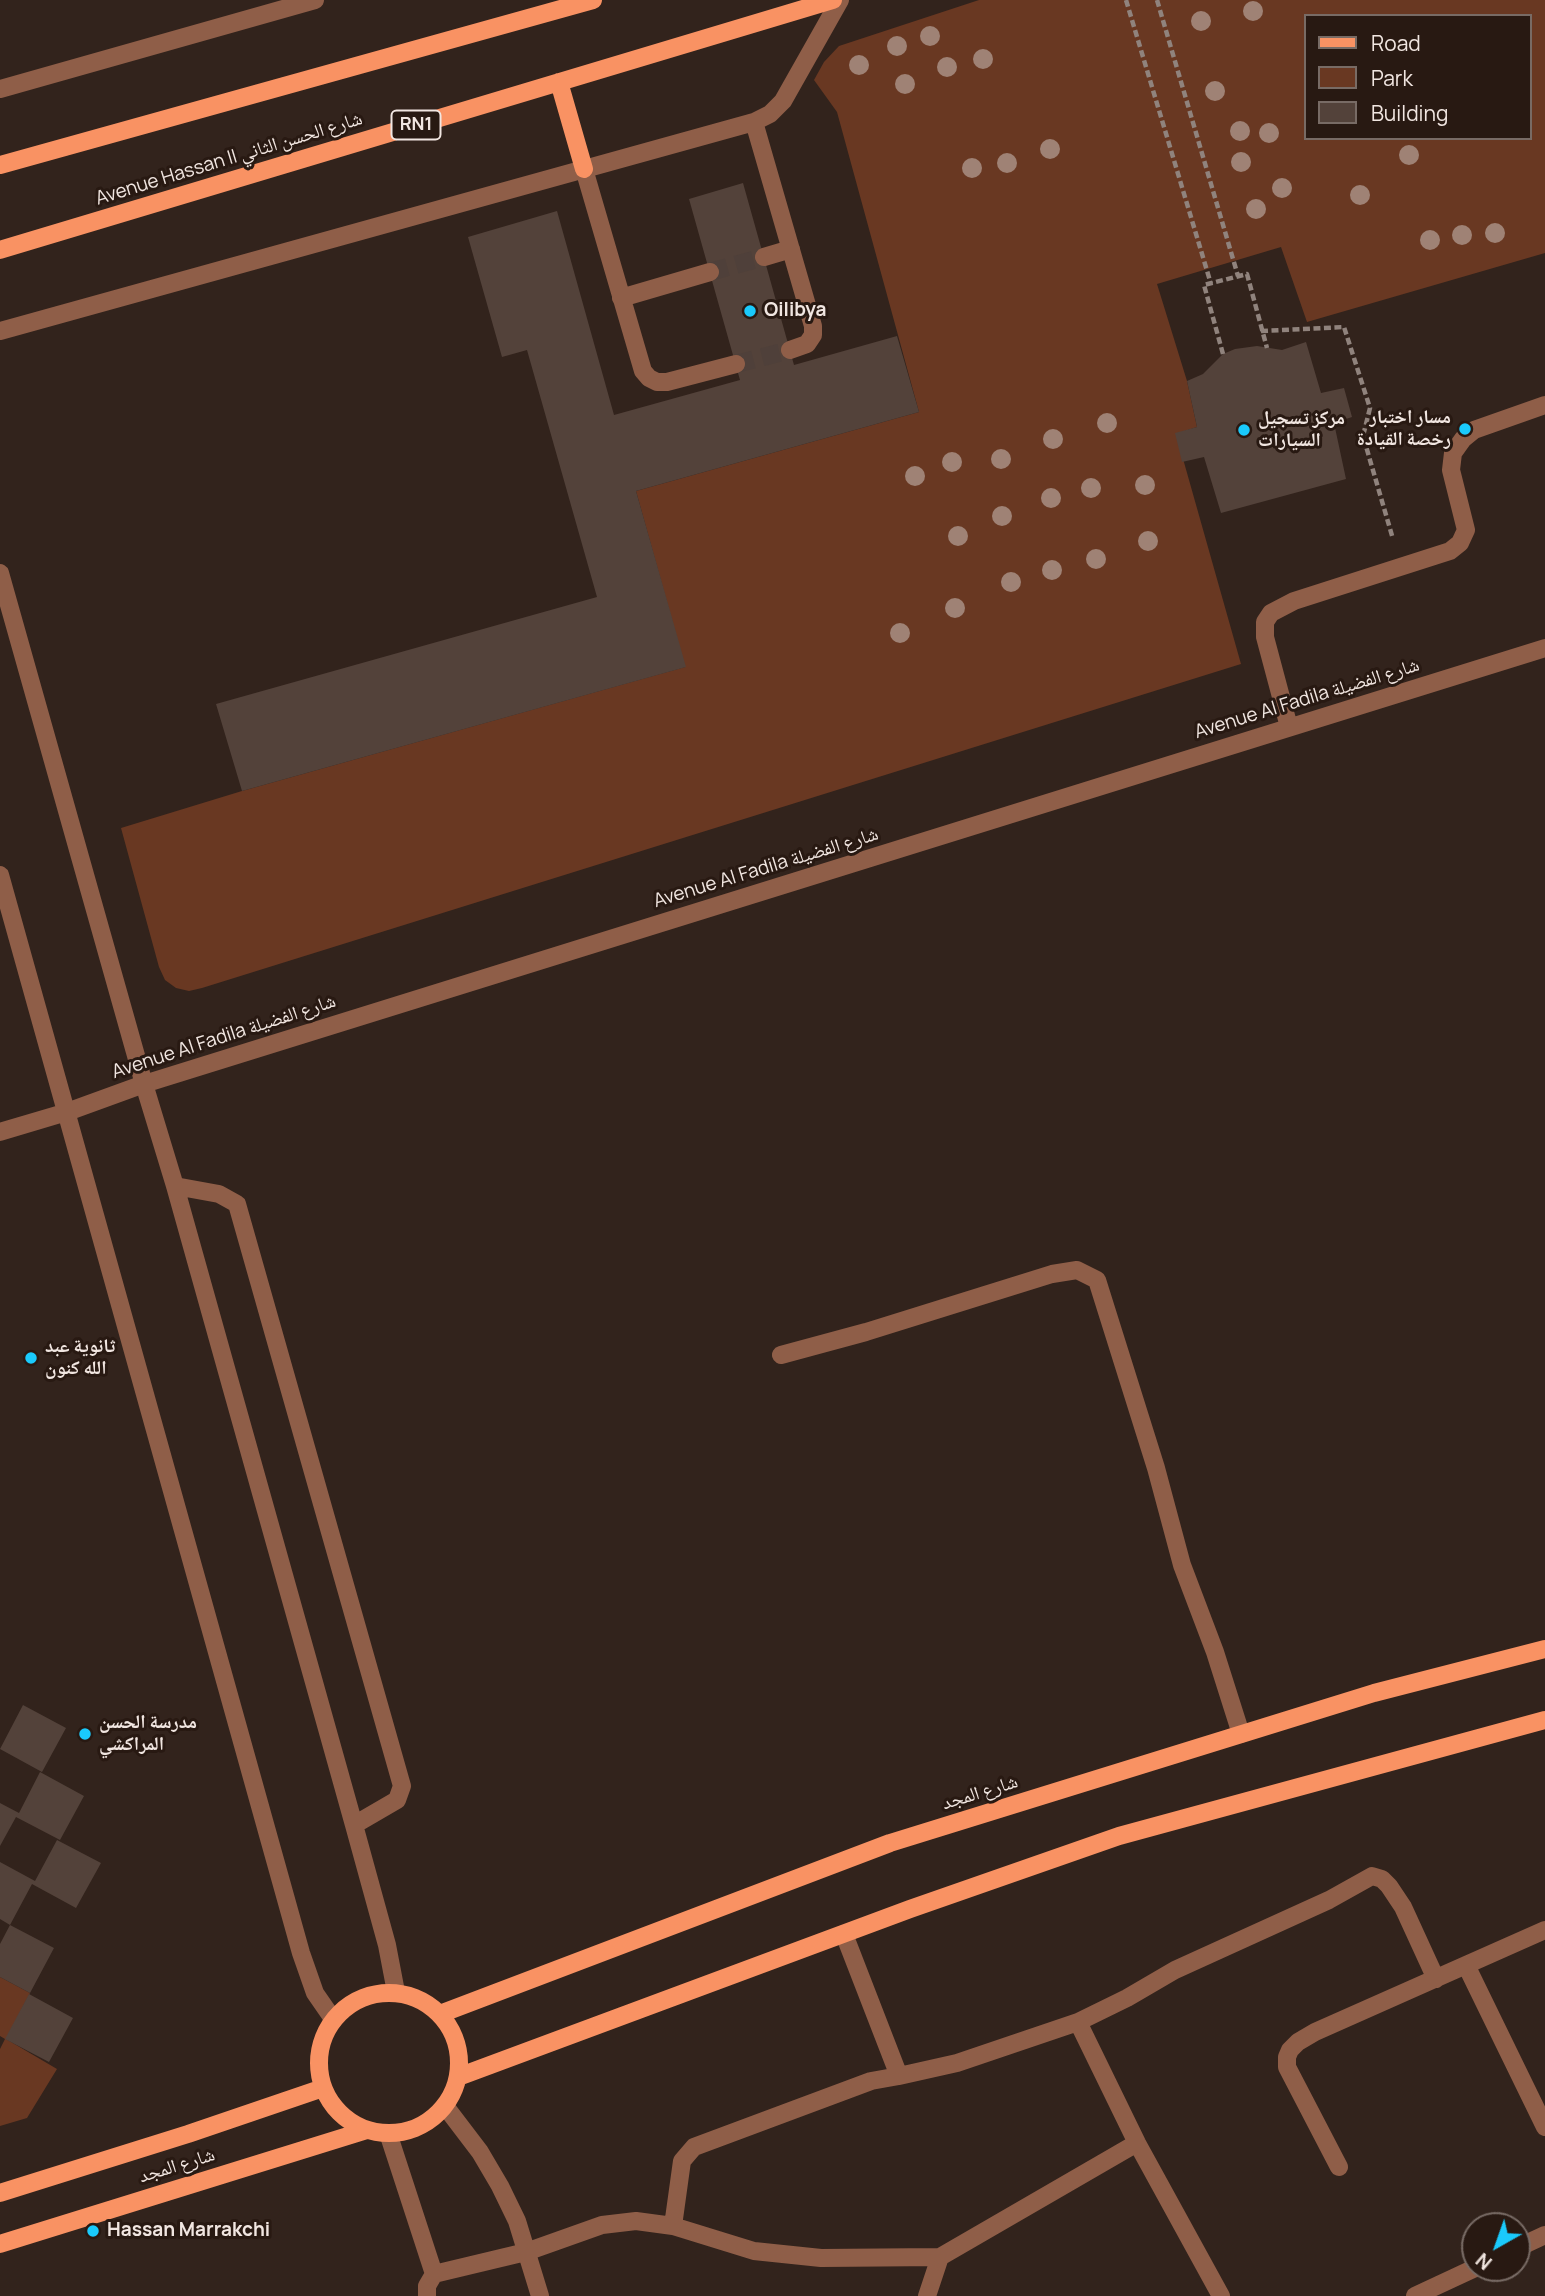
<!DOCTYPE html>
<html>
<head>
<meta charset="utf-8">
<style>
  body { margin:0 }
  #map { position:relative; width:1545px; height:2296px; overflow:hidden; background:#32231c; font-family:Manrope,sans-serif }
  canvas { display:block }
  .legend { position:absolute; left:1304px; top:14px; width:228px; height:126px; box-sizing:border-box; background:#281912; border:2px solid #786b65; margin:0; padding:9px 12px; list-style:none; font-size:21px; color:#f1e6e1 }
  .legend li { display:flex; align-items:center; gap:14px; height:35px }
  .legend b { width:35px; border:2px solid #786b65 }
  .north { position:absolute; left:1461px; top:2212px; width:70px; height:70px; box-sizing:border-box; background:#281912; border:2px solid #786b65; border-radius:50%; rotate:220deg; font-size:19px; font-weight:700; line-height:28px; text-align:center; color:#f1e6e1 }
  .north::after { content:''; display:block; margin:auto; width:24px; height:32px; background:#1acafc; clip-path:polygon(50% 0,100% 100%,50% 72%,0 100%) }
</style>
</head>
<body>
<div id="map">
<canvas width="1545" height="2296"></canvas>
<ul class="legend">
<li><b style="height:9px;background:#f99263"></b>Road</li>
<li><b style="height:19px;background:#693822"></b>Park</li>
<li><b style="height:19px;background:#53423a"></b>Building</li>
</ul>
<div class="north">N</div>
</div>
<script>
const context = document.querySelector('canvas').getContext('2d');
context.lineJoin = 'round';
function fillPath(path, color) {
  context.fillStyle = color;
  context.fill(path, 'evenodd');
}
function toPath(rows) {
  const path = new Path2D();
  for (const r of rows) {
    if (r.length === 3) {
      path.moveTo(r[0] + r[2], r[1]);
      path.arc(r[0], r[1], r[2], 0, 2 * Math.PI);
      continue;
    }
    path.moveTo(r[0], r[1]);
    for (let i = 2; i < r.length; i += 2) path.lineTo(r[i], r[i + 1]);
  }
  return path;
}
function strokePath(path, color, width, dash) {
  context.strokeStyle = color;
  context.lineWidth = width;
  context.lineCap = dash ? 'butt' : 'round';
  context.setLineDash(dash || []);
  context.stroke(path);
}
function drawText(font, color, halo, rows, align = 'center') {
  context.font = font + ' Manrope,"Noto Naskh Arabic",sans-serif';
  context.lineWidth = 6;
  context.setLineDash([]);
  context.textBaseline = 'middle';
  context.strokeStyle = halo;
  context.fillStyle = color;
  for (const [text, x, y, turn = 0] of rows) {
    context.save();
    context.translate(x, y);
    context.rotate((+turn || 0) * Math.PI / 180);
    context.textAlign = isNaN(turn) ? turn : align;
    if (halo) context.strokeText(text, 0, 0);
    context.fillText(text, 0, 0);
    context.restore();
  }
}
fillPath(toPath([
  [979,0,1545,0,1545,253,1307,322,1281,247,1157,284,1187,381,1197,427,1176,434,1241,664,202,988,189,991,176,988,165,980,159,967,121,828,242,791,685,667,636,491,919,412,837,112,814,80,824,62,839,46],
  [1305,16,1529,16,1529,138,1305,138],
  [0,1977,30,1993,6,2039,57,2069,27,2118,0,2126,0,2049,5,2039,0,2036]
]), '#693822');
fillPath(toPath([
  [743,183,794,365,897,336,919,412,636,491,686,667,242,791,216,704,597,597,527,350,502,357,468,237,557,211,614,415,740,380,689,199],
  [1306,342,1321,393,1344,388,1352,417,1334,423,1346,479,1221,513,1204,457,1182,462,1175,433,1197,427,1187,381,1203,374,1223,354,1235,349,1257,346,1282,350],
  [23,1705,66,1728,42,1772,0,1749],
  [40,1772,84,1796,60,1840,16,1817,0,1846,0,1803,19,1813],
  [57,1840,101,1863,76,1908,32,1884,10,1925,54,1948,30,1993,0,1977,0,1944,10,1925,0,1919,0,1862,35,1881],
  [29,1994,73,2018,49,2062,5,2039]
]), '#53423a');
strokePath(toPath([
  [710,272,764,257],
  [736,364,790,350]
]), '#4f403a', 18, [18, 9]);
strokePath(toPath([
  [1126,0,1211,284],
  [1157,0,1238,276],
  [1261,331,1344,327,1370,408,1363,436,1393,539],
  [1223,354,1204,285,1247,274,1267,348]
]), '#90837d', 4.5, [7, 3.5]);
strokePath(toPath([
  [0,89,315,0],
  [754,122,813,326,813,335,807,344,790,350],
  [584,169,643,371,649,378,657,382,667,382,736,364],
  [764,257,791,249],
  [621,298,710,272],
  [0,331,754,122,770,114,783,101,840,0],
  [0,573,144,1084,175,1186,354,1825,387,1945,396,1992],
  [1289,727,1265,637,1265,622,1271,613,1294,601,1450,551,1460,543,1466,530,1451,470,1453,453,1463,439,1474,430,1545,405],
  [0,875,301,1953,315,1993,333,2019],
  [0,1132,67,1112,144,1084,1545,648],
  [175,1186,219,1194,237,1204,402,1786,397,1800,354,1825],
  [781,1355,866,1332,1052,1274,1077,1270,1097,1280,1156,1468,1182,1565,1215,1652,1241,1734],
  [1466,1965,1545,2127],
  [1078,2022,1137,2143,1221,2296],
  [899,2076,957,2063,1078,2022,1127,1998,1175,1970,1329,1900,1372,1876,1382,1879,1389,1886,1403,1907,1436,1979],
  [445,2106,480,2152,500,2186,517,2221,540,2296],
  [388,2133,434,2274],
  [1339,2167,1287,2067,1287,2057,1290,2050,1298,2042,1315,2032,1545,1930],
  [673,2226,682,2161,694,2147,871,2081,899,2076,844,1934],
  [1517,2248,1545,2235],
  [427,2296,427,2286,434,2274,526,2252,602,2225,636,2221,673,2226,754,2251,821,2258,940,2257],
  [927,2296,940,2257,1137,2143],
  [1415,2296,1475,2268]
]), '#8f5e48', 18);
strokePath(toPath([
  [559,82,584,169],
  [0,165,593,0],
  [0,250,833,0],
  [389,2063,70],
  [440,2014,890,1843,1374,1693,1545,1649],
  [458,2077,910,1909,1119,1836,1545,1720],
  [0,2193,188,2134,323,2088],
  [0,2244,367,2130]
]), '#f99263', 18);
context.fillStyle = '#9f8275';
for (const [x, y] of [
  [1253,11],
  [1201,21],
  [930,36],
  [897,46],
  [983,59],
  [859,65],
  [947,67],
  [905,84],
  [1215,91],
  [1240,131],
  [1269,133],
  [1050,149],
  [1409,155],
  [1241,162],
  [1007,163],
  [972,168],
  [1282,188],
  [1360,195],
  [1256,209],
  [1495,233],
  [1462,235],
  [1430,240],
  [1107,423],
  [1053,439],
  [1001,459],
  [952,462],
  [915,476],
  [1145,485],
  [1091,488],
  [1051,498],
  [1002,516],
  [958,536],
  [1148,541],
  [1096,559],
  [1052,570],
  [1011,582],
  [955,608],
  [900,633]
]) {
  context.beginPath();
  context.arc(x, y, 10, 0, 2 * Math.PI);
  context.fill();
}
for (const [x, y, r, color] of [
  [750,311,7,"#1acafc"],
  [1465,429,7,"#1acafc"],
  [1244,430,7,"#1acafc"],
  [31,1358,7,"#1acafc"],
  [85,1734,7,"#1acafc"],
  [93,2231,7,"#1acafc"]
]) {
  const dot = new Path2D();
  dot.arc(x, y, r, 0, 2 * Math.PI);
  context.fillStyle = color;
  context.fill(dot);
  strokePath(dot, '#281912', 2.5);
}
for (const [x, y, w] of [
  [416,125,49]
]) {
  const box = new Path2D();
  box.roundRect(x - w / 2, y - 14.5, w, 29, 5);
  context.fillStyle = '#281912';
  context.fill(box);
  strokePath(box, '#f1e6e1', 2);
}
drawText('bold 18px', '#f1e6e1', null, [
  ["RN1",416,125]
]);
drawText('19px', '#f1e6e1', '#281912', [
  ["Avenue Hassan II شارع الحسن الثاني",229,159,-17],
  ["Avenue Al Fadila شارع الفضيلة",1307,699,-17],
  ["Avenue Al Fadila شارع الفضيلة",766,868,-17],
  ["Avenue Al Fadila شارع الفضيلة",224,1037,-18],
  ["شارع المجد",980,1793,-17],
  ["شارع المجد",177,2166,-17]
]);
drawText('bold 19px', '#f1e6e1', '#281912', [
  ["Oilibya",764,311],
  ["مسار اختبار",1451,418,"right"],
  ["رخصة القيادة",1451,440,"right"],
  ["مركز تسجيل",1258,419],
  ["السيارات",1258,441],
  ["ثانوية عبد",45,1347],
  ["الله كنون",45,1369],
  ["مدرسة الحسن",99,1723],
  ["المراكشي",99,1745],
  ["Hassan Marrakchi",107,2231]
], 'left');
</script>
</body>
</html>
